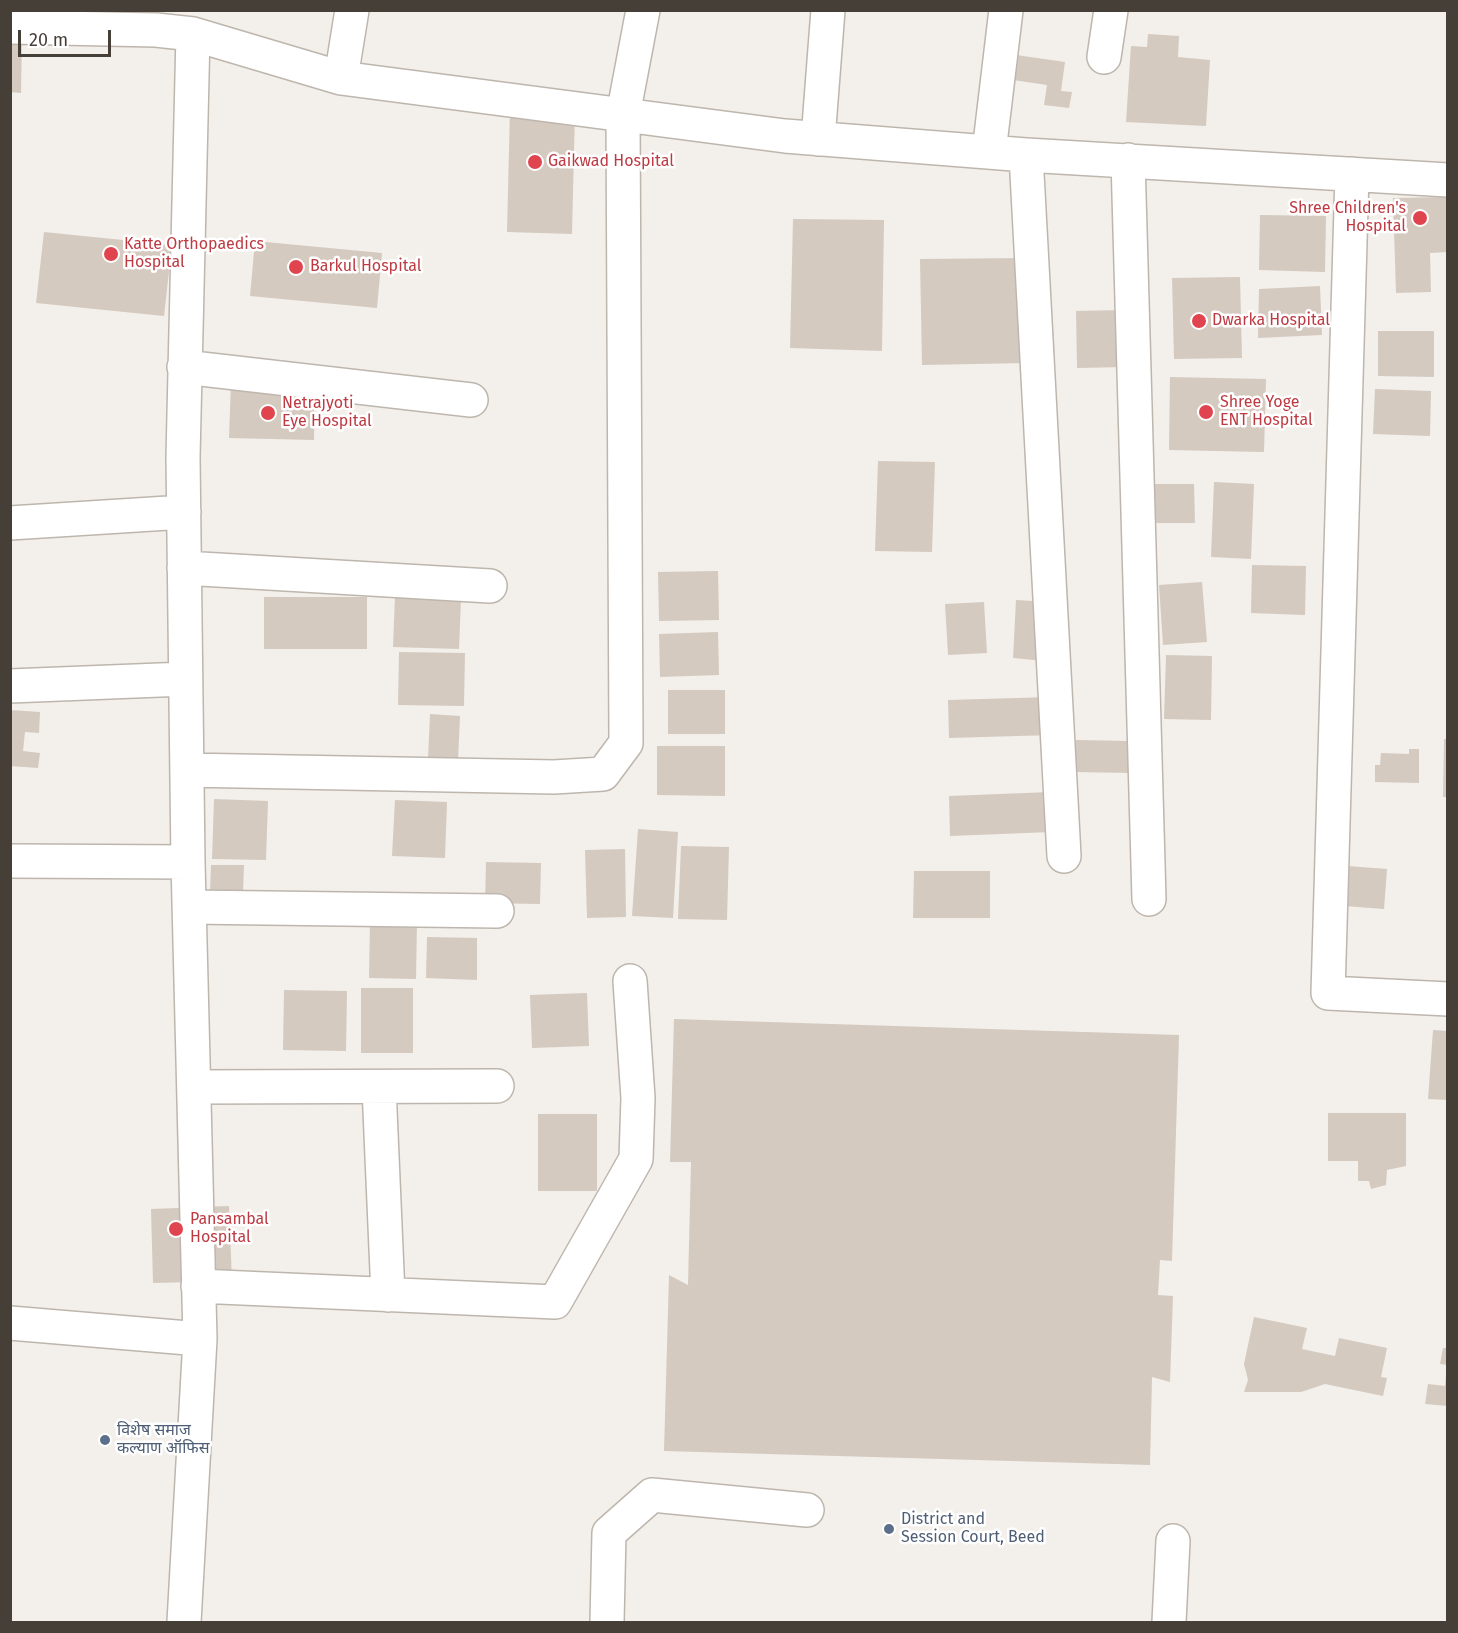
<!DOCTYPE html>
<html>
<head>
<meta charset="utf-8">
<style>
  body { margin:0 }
  #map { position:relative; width:1458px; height:1633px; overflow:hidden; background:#f3efea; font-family:"Fira Sans",sans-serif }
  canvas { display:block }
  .frame { position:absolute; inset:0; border:12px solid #463f38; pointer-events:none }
  .scale { position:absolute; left:18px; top:30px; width:93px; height:27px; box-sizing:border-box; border:3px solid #463f38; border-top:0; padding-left:8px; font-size:18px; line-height:21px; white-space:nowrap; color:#463f38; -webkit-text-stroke:4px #fff; paint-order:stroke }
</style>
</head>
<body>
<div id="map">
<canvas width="1458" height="1633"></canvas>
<div class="frame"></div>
<div class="scale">20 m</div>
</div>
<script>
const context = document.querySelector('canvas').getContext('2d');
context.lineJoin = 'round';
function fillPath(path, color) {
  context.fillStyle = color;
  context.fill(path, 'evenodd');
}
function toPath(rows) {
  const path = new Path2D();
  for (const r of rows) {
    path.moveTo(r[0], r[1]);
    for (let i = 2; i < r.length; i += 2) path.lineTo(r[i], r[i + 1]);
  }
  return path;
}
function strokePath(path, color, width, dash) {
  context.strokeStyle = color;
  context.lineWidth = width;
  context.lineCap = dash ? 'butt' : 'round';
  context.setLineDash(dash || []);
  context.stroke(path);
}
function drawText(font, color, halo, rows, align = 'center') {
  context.font = font + ' "Fira Sans","Noto Sans Devanagari",sans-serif';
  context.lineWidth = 5;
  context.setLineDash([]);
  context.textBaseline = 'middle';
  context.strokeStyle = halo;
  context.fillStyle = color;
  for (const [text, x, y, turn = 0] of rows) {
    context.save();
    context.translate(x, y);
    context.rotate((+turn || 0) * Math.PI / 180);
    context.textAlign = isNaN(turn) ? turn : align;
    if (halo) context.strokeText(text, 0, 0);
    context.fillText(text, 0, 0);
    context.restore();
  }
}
fillPath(toPath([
  [10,31,22,31,21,93,10,92],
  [1148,34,1179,36,1178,57,1210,60,1206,126,1126,122,1131,46,1147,47],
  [1016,55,1065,62,1061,91,1072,92,1069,108,1044,105,1047,85,1013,80],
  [510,108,575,110,572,234,507,232],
  [1448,197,1448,252,1430,253,1431,292,1396,293,1393,198],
  [1260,215,1326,216,1325,272,1259,270],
  [793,219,884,220,882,351,790,348],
  [44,232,172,245,164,316,36,303],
  [255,241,382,253,377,308,250,296],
  [1025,258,1027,363,922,365,920,259],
  [1240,277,1242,358,1174,359,1172,278],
  [1320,286,1322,335,1258,338,1259,289],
  [1123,310,1124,367,1077,368,1076,311],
  [1378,331,1434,331,1434,377,1378,376],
  [1170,377,1266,379,1264,452,1169,450],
  [231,382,315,384,314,440,229,438],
  [1375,389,1431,391,1430,436,1373,434],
  [878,461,935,462,932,552,875,551],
  [1214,482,1254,484,1251,559,1211,557],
  [1153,484,1194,484,1195,523,1153,523],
  [1252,565,1306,566,1305,615,1251,613],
  [718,571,719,620,659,621,658,572],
  [1202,582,1207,642,1163,645,1159,585],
  [395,596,461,599,459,649,393,647],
  [264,597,367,597,367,649,264,649],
  [1016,600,1049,602,1045,661,1013,658],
  [984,602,987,653,948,655,945,604],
  [718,632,719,675,660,677,659,634],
  [399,652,465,653,464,706,398,705],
  [1166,655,1212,656,1211,720,1164,719],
  [668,690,725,690,725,734,668,734],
  [1051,697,1052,735,949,738,948,700],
  [10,710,40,712,39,733,25,732,23,751,40,753,38,768,10,766],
  [430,714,460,716,458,761,428,759],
  [1444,739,1448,739,1448,797,1443,797],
  [1076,740,1130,741,1130,773,1075,772],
  [657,746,725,746,725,796,657,795],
  [1409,749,1419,749,1419,783,1375,782,1375,765,1380,765,1381,753,1409,754],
  [1051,792,1052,832,950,836,949,796],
  [214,799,268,801,266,860,212,859],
  [395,800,447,802,445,858,392,856],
  [638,829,678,832,673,918,632,916],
  [681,846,729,847,727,920,678,919],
  [625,849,626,917,587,918,585,850],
  [486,862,541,863,540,904,485,903],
  [211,865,244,865,243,893,210,893],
  [1347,866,1387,869,1384,909,1344,906],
  [914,871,990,871,990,918,913,918],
  [370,922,417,922,416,979,369,978],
  [427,937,477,938,477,980,426,978],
  [361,988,413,988,413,1053,361,1053],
  [284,990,347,991,346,1051,283,1050],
  [587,993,589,1046,532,1048,530,995],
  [674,1019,1179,1035,1172,1261,1160,1260,1158,1295,1173,1296,1170,1382,1152,1377,1150,1465,664,1451,669,1275,688,1285,691,1162,670,1162],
  [1433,1030,1448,1031,1448,1100,1428,1099],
  [1328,1113,1406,1113,1406,1166,1387,1170,1386,1185,1371,1189,1369,1181,1358,1181,1358,1161,1328,1161],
  [538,1114,597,1114,597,1191,538,1191],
  [229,1206,232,1281,153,1283,151,1209],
  [1254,1317,1307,1328,1302,1349,1335,1356,1339,1338,1387,1348,1381,1377,1387,1378,1383,1396,1325,1384,1301,1392,1244,1392,1248,1380,1244,1364],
  [1443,1348,1448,1348,1448,1365,1440,1364],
  [1446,1375,1448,1406,1425,1404,1428,1384,1445,1386]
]), '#d4cac0');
const minor = toPath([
  [10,27,156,30,193,34,341,78,785,136,1026,155,1448,180],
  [1104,57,1111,10],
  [341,78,352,10],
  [818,139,828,10],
  [989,152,1006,10],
  [1026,155,1064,856],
  [1128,160,1149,899],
  [1352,174,1328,993,1448,999],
  [184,367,471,400],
  [10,523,184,512],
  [184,568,490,586],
  [10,686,185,679],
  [187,770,554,777,603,774,626,743,623,115,643,10],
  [10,861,188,862],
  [189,907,497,911],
  [194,1087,497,1086],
  [379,1087,388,1295],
  [198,1286,555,1302,636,1159,638,1098,630,981],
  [10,1323,200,1339],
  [184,1622,200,1339,188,862,183,457,193,34],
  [607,1622,609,1533,652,1495,807,1510],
  [1169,1622,1173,1541]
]);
strokePath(minor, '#beb6ad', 36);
strokePath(minor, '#fff', 33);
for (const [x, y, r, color] of [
  [535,162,8,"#e0444e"],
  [1420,218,8,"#e0444e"],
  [111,254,8,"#e0444e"],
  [296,267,8,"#e0444e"],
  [1199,321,8,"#e0444e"],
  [1206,412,8,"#e0444e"],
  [268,413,8,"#e0444e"],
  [176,1229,8,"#e0444e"],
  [105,1440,6,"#5c6f8a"],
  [889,1529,6,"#5c6f8a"]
]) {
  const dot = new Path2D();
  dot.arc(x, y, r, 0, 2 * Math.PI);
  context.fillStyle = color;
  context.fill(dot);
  strokePath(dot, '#fff', 2);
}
drawText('16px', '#be3a42', '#fff', [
  ["Gaikwad Hospital",548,162],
  ["Shree Children's",1406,209,"right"],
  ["Hospital",1406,227,"right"],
  ["Katte Orthopaedics",124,245],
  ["Hospital",124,263],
  ["Barkul Hospital",310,267],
  ["Dwarka Hospital",1212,321],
  ["Shree Yoge",1220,403],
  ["ENT Hospital",1220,421],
  ["Netrajyoti",282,404],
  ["Eye Hospital",282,422],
  ["Pansambal",190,1220],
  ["Hospital",190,1238]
], 'left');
drawText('16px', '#4e5e75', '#fff', [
  ["विशेष समाज",117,1431],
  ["कल्याण ऑफिस",117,1449],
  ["District and",901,1520],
  ["Session Court, Beed",901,1538]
], 'left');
</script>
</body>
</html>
